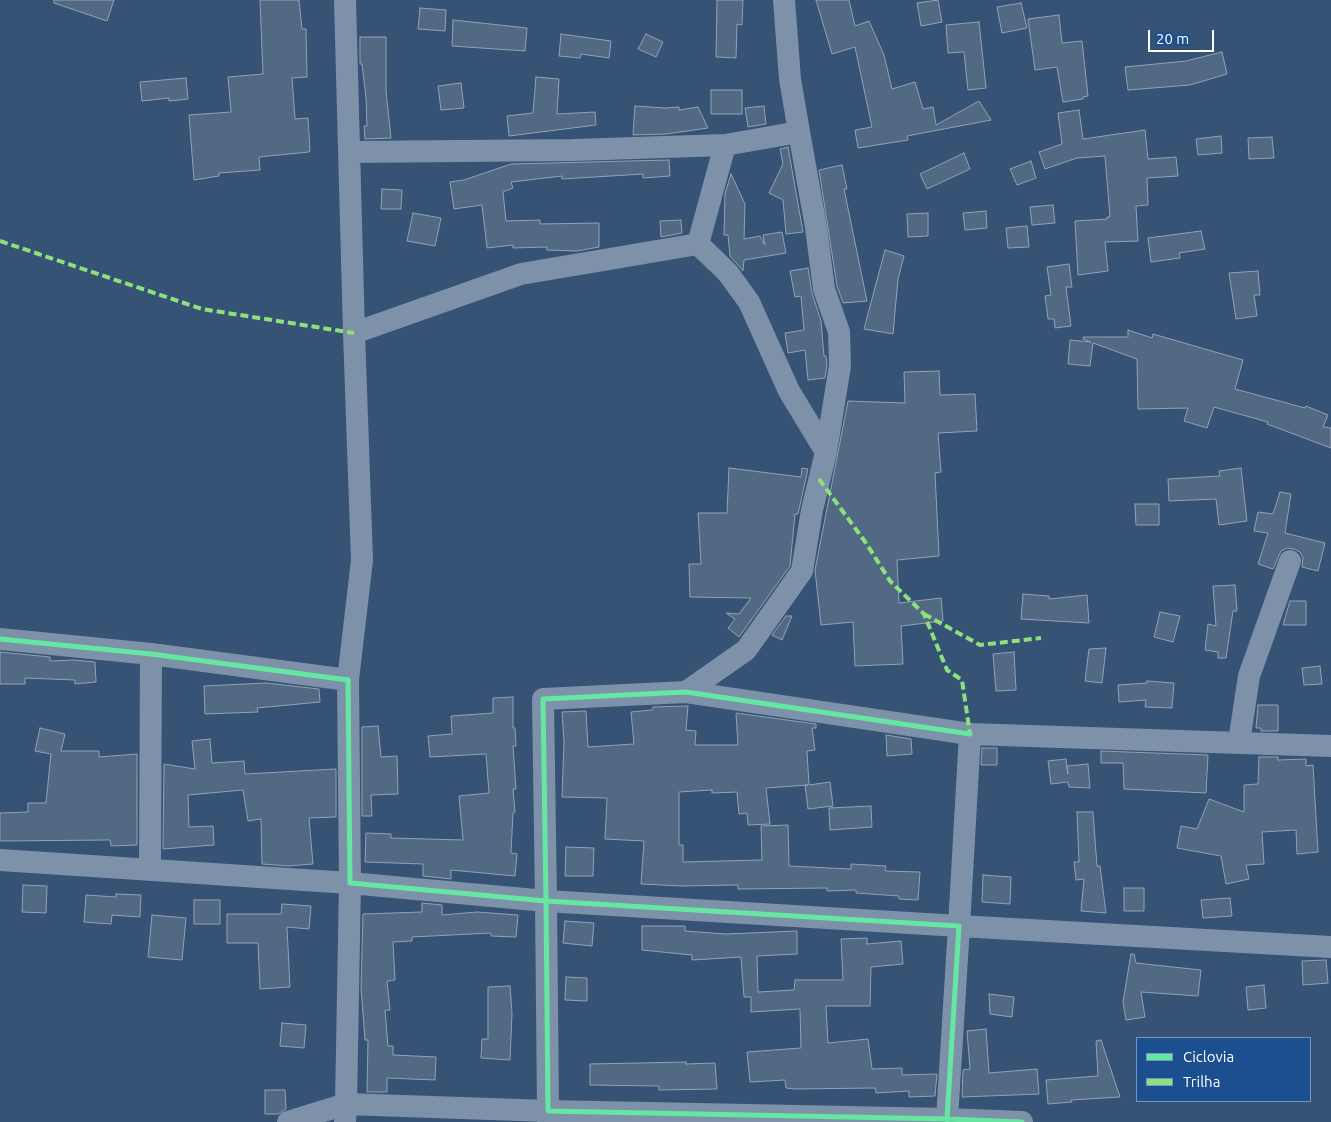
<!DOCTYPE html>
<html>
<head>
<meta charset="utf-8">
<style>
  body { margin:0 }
  #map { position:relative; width:1331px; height:1122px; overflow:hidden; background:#365274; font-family:Ubuntu,sans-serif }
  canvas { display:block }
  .legend { position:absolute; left:1136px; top:1037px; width:175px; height:65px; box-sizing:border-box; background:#1b4f8f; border:1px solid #7695bc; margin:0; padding:6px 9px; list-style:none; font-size:15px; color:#fff }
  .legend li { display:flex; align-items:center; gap:10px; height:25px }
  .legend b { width:25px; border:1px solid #7695bc }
  .scale { position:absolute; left:1148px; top:30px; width:66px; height:22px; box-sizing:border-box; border:2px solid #fff; border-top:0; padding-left:6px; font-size:15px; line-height:18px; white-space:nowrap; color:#fff; -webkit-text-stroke:4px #1b4f8f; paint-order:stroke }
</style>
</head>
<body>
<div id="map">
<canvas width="1331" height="1122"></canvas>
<ul class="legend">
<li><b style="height:6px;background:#66e7a1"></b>Ciclovia</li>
<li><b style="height:6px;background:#8de07e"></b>Trilha</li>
</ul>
<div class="scale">20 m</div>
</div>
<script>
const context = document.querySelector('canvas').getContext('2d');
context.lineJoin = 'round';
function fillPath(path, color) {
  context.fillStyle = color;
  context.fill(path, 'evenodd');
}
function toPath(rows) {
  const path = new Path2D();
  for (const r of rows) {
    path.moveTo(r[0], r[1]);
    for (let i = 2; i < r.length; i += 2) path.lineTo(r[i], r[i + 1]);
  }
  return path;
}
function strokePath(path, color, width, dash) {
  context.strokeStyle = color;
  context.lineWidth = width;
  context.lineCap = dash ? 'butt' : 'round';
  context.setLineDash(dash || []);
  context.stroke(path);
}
const building = toPath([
  [54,0,114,0,107,21,54,3,54,0],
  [260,0,299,0,302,29,306,29,307,77,292,78,295,119,308,118,310,150,309,152,259,157,260,170,219,173,219,176,194,180,189,115,231,112,228,77,263,74,260,0],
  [717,0,743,0,742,25,737,24,736,58,716,57,717,0],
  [816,0,849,0,855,26,869,21,884,55,892,89,915,82,923,109,933,107,936,125,979,101,991,120,907,136,908,140,858,148,855,130,872,127,855,47,832,54,816,0],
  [938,0,942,22,921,26,917,3,938,0],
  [1021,3,1027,28,1002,33,997,7,1021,3],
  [420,8,446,10,445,31,418,29,420,8],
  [1059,15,1062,43,1082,41,1088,96,1083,97,1083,99,1063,102,1057,67,1035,70,1028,19,1059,15],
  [453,20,527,28,525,51,452,46,453,20],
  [979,22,986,88,968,90,964,52,948,53,946,25,979,22],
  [561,34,611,41,609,58,581,54,580,58,559,56,561,34],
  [646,34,663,42,656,57,638,49,646,34],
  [360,37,386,37,386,91,391,138,365,139,364,126,367,126,366,98,362,64,360,64,360,37],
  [1222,52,1227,74,1190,85,1128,90,1125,67,1186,61,1222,52],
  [536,77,559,79,557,114,595,112,596,125,509,136,507,116,533,113,536,77],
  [186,78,188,99,169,101,169,98,142,101,140,82,186,78],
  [461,83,464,108,441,110,438,86,461,83],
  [711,90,742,90,742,114,711,114,711,90],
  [635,106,665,108,679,107,679,110,698,107,708,128,666,134,633,135,635,106],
  [764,106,766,124,748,127,745,108,764,106],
  [1079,110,1083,139,1145,130,1148,159,1176,157,1178,176,1147,178,1148,205,1136,206,1138,241,1105,242,1108,271,1078,275,1075,221,1107,219,1107,217,1110,217,1105,156,1077,158,1045,169,1039,152,1062,144,1058,113,1079,110],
  [1221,136,1222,153,1198,155,1196,139,1221,136],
  [1272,137,1274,158,1249,159,1248,138,1272,137],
  [788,147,803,232,786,234,783,200,769,193,783,164,780,149,788,147],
  [964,153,970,169,927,189,920,174,964,153],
  [669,160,670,176,643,178,643,174,562,179,562,176,511,182,513,188,503,192,506,221,540,220,540,224,599,223,599,247,577,251,547,250,547,247,513,248,513,245,487,248,482,205,454,209,450,182,464,180,511,164,669,160],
  [1031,161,1036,178,1017,185,1010,169,1031,161],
  [842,165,847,189,844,189,867,301,843,303,837,286,819,170,842,165],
  [731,174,745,204,744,239,760,236,765,245,763,235,782,232,786,253,744,260,743,271,730,256,728,235,724,235,725,194,731,174],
  [382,189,402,190,401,209,381,209,382,189],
  [1053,205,1055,223,1032,225,1030,207,1053,205],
  [986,211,987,228,965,230,963,213,986,211],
  [413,213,441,218,435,246,407,241,413,213],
  [928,213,928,236,908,237,907,214,928,213],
  [681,220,682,233,661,237,660,221,681,220],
  [1027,226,1029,247,1008,248,1006,228,1027,226],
  [1201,231,1205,249,1179,253,1180,258,1151,262,1148,238,1201,231],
  [885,250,904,256,898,279,893,334,864,329,885,250],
  [1069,264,1072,287,1066,287,1071,326,1055,328,1054,319,1048,319,1045,296,1051,295,1047,267,1069,264],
  [808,268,812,293,821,321,824,356,826,356,827,365,825,378,808,380,805,350,788,353,785,333,804,330,801,296,795,297,790,271,808,268],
  [1258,271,1260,295,1254,295,1257,316,1236,319,1229,273,1258,271],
  [1128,330,1152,338,1153,334,1243,360,1235,389,1305,408,1306,406,1328,415,1323,427,1331,428,1331,448,1267,424,1268,422,1214,407,1207,428,1184,421,1188,408,1138,409,1137,359,1093,343,1090,366,1068,364,1070,340,1091,342,1083,339,1083,337,1128,337,1128,330],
  [939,371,940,395,975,394,977,431,938,433,941,472,935,473,939,556,897,560,899,603,941,598,943,621,901,626,903,664,855,666,853,622,821,625,815,570,848,401,905,403,904,372,939,371],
  [729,468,801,477,802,468,808,469,798,514,795,514,790,566,739,637,728,628,735,619,726,613,739,614,751,598,690,597,689,564,701,564,698,513,727,513,729,468],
  [1241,468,1247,521,1219,525,1216,499,1169,501,1168,479,1220,476,1219,471,1241,468],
  [1280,492,1291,494,1285,533,1325,543,1318,571,1302,567,1303,558,1300,552,1294,549,1287,548,1281,551,1273,569,1258,564,1268,533,1254,531,1258,512,1273,514,1280,492],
  [1135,504,1159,504,1159,525,1136,525,1135,504],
  [1235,585,1237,611,1233,611,1226,658,1218,658,1218,652,1205,650,1208,624,1216,626,1213,586,1235,585],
  [1023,594,1049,596,1049,599,1087,595,1089,623,1021,619,1023,594],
  [1290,601,1306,601,1306,625,1283,625,1290,601],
  [1160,612,1180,616,1173,642,1154,637,1160,612],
  [786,616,792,616,782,640,772,635,786,616],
  [1106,648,1102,683,1085,681,1089,649,1106,648],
  [0,652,50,657,50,661,74,660,95,662,96,682,75,684,75,680,25,678,25,684,0,684,0,652],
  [1014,652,1016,690,996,691,993,654,1014,652],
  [1320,666,1322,684,1304,685,1302,668,1320,666],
  [1147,681,1174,683,1172,708,1145,707,1146,700,1119,702,1118,685,1147,683,1147,681],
  [266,683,319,689,320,702,257,708,258,712,205,714,204,686,266,683],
  [513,697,513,728,515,728,516,746,513,746,516,789,513,789,515,812,513,813,511,853,517,854,515,876,451,870,451,879,423,876,423,864,365,862,366,833,391,834,391,838,463,840,459,796,489,793,486,754,430,757,428,736,452,734,451,716,493,713,493,698,513,697],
  [1258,705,1278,705,1278,731,1261,731,1261,728,1256,728,1258,705],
  [688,706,686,730,696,731,695,745,738,745,736,713,816,724,816,728,812,728,815,750,807,751,809,785,830,782,833,806,808,809,805,785,808,785,766,788,770,824,748,825,747,813,739,814,737,792,712,793,712,790,679,792,679,845,683,845,683,862,762,860,761,826,788,825,789,866,851,869,851,864,886,866,885,871,920,872,918,900,899,899,899,896,856,893,856,890,827,891,827,888,738,889,738,885,681,886,641,884,644,841,605,839,607,798,562,797,564,742,562,712,586,711,588,747,634,744,631,712,652,710,653,707,688,706],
  [378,726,381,757,397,756,398,794,371,795,372,816,362,816,362,727,378,726],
  [40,728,65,734,61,751,99,751,99,757,137,754,137,845,111,846,110,840,0,841,0,813,28,812,28,803,46,803,51,754,35,751,40,728],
  [886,735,911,739,912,754,887,756,886,735],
  [210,739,212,763,244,761,245,774,336,769,336,817,309,818,313,864,289,866,262,864,261,819,248,821,243,790,188,795,189,827,213,826,214,845,163,849,164,764,195,769,192,741,210,739],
  [982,748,997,748,997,765,981,765,982,748],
  [1101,751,1208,755,1206,793,1124,789,1123,763,1101,763,1101,751],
  [1259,757,1278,757,1278,760,1306,759,1306,766,1313,765,1318,852,1297,854,1296,830,1262,832,1264,864,1246,865,1249,879,1226,884,1221,856,1177,848,1181,826,1197,829,1209,799,1244,812,1244,785,1258,784,1259,757],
  [1066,759,1068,774,1067,766,1088,764,1090,788,1069,787,1068,782,1051,784,1048,761,1066,759],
  [871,806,872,827,830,830,829,808,871,806],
  [1077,812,1093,812,1097,866,1100,866,1106,913,1081,911,1084,879,1076,880,1074,862,1079,862,1077,812],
  [566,847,594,848,593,876,565,876,566,847],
  [983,875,1011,877,1010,904,982,902,983,875],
  [23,885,47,886,46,913,22,912,23,885],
  [1124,888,1144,888,1144,911,1124,911,1124,888],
  [116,894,141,895,140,917,112,915,111,924,84,922,86,895,116,897,116,894],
  [1230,898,1232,916,1203,918,1201,900,1230,898],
  [194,900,220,900,220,924,194,924,194,900],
  [422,903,442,905,442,915,477,912,518,915,516,937,491,936,491,933,412,937,412,941,393,942,395,980,387,981,390,1010,385,1010,388,1046,393,1046,393,1055,436,1057,435,1080,387,1078,387,1092,367,1092,368,1040,365,1040,361,988,363,914,422,912,422,903],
  [282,904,311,906,309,929,287,927,290,987,260,989,258,943,227,943,227,914,281,914,282,904],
  [152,915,186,918,182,960,148,957,152,915],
  [565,921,594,923,592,946,563,943,565,921],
  [642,926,685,926,685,931,726,934,797,931,797,954,757,956,758,992,794,990,795,980,843,980,841,939,867,938,867,944,901,941,903,964,871,967,870,1006,826,1006,828,1043,868,1039,872,1069,902,1068,902,1075,937,1074,935,1096,909,1097,909,1091,876,1093,875,1088,795,1089,786,1088,785,1080,750,1082,747,1052,801,1048,800,1009,751,1012,751,997,744,997,741,957,692,960,692,955,642,950,642,926],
  [1131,954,1134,954,1136,963,1201,970,1198,996,1141,992,1145,1017,1126,1020,1123,1002,1131,954],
  [1326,960,1328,983,1303,985,1302,961,1326,960],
  [566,977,587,978,587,1001,565,1000,566,977],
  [1264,985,1266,1008,1248,1010,1246,987,1264,985],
  [510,986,512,1013,510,1060,481,1058,482,1039,488,1039,488,987,510,986],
  [989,994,1014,997,1012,1017,990,1014,989,994],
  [282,1023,306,1025,304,1048,280,1046,282,1023],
  [986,1029,989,1073,1037,1069,1039,1094,962,1097,963,1070,970,1069,967,1031,986,1029],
  [1101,1040,1120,1097,1071,1100,1072,1102,1048,1104,1046,1080,1098,1076,1096,1041,1101,1040],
  [686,1062,686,1064,715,1063,717,1089,659,1090,659,1086,590,1085,590,1064,686,1062],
  [265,1090,285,1090,286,1109,278,1114,265,1114,265,1090]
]);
fillPath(building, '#526984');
strokePath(building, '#92a2b6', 1);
strokePath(toPath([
  [345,0,354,333],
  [784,0,790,79,799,132],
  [349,152,574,150,725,145,799,132,816,227,824,289,839,332,840,366,826,452,812,510,802,571,746,650,686,692],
  [698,244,728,273,749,302,789,391,826,452],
  [0,639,151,654,348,680,350,883,546,901,548,1111,947,1119,947,1122],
  [348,680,362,560,354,333,521,274,698,244,725,145],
  [970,734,686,692,543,699,546,901,959,926,947,1119,1022,1122],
  [1239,742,1249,676,1290,561],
  [1331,746,970,734,959,926,1331,947],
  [0,860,350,883,346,1104,288,1122],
  [150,870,151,654],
  [345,1122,346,1104,548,1111,548,1122]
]), '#7d92a8', 22);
strokePath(toPath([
  [0,241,202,309,354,333],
  [819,479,866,543,890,581,924,614,947,670,962,680,970,734],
  [924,614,980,645,1041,638]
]), '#8de07e', 4, [8, 4]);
strokePath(toPath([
  [0,639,151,654,348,680,350,883,546,901,548,1111,947,1119,947,1122],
  [970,734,686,692,543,699,546,901,959,926,947,1119,1022,1122]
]), '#66e7a1', 5);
</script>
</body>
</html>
